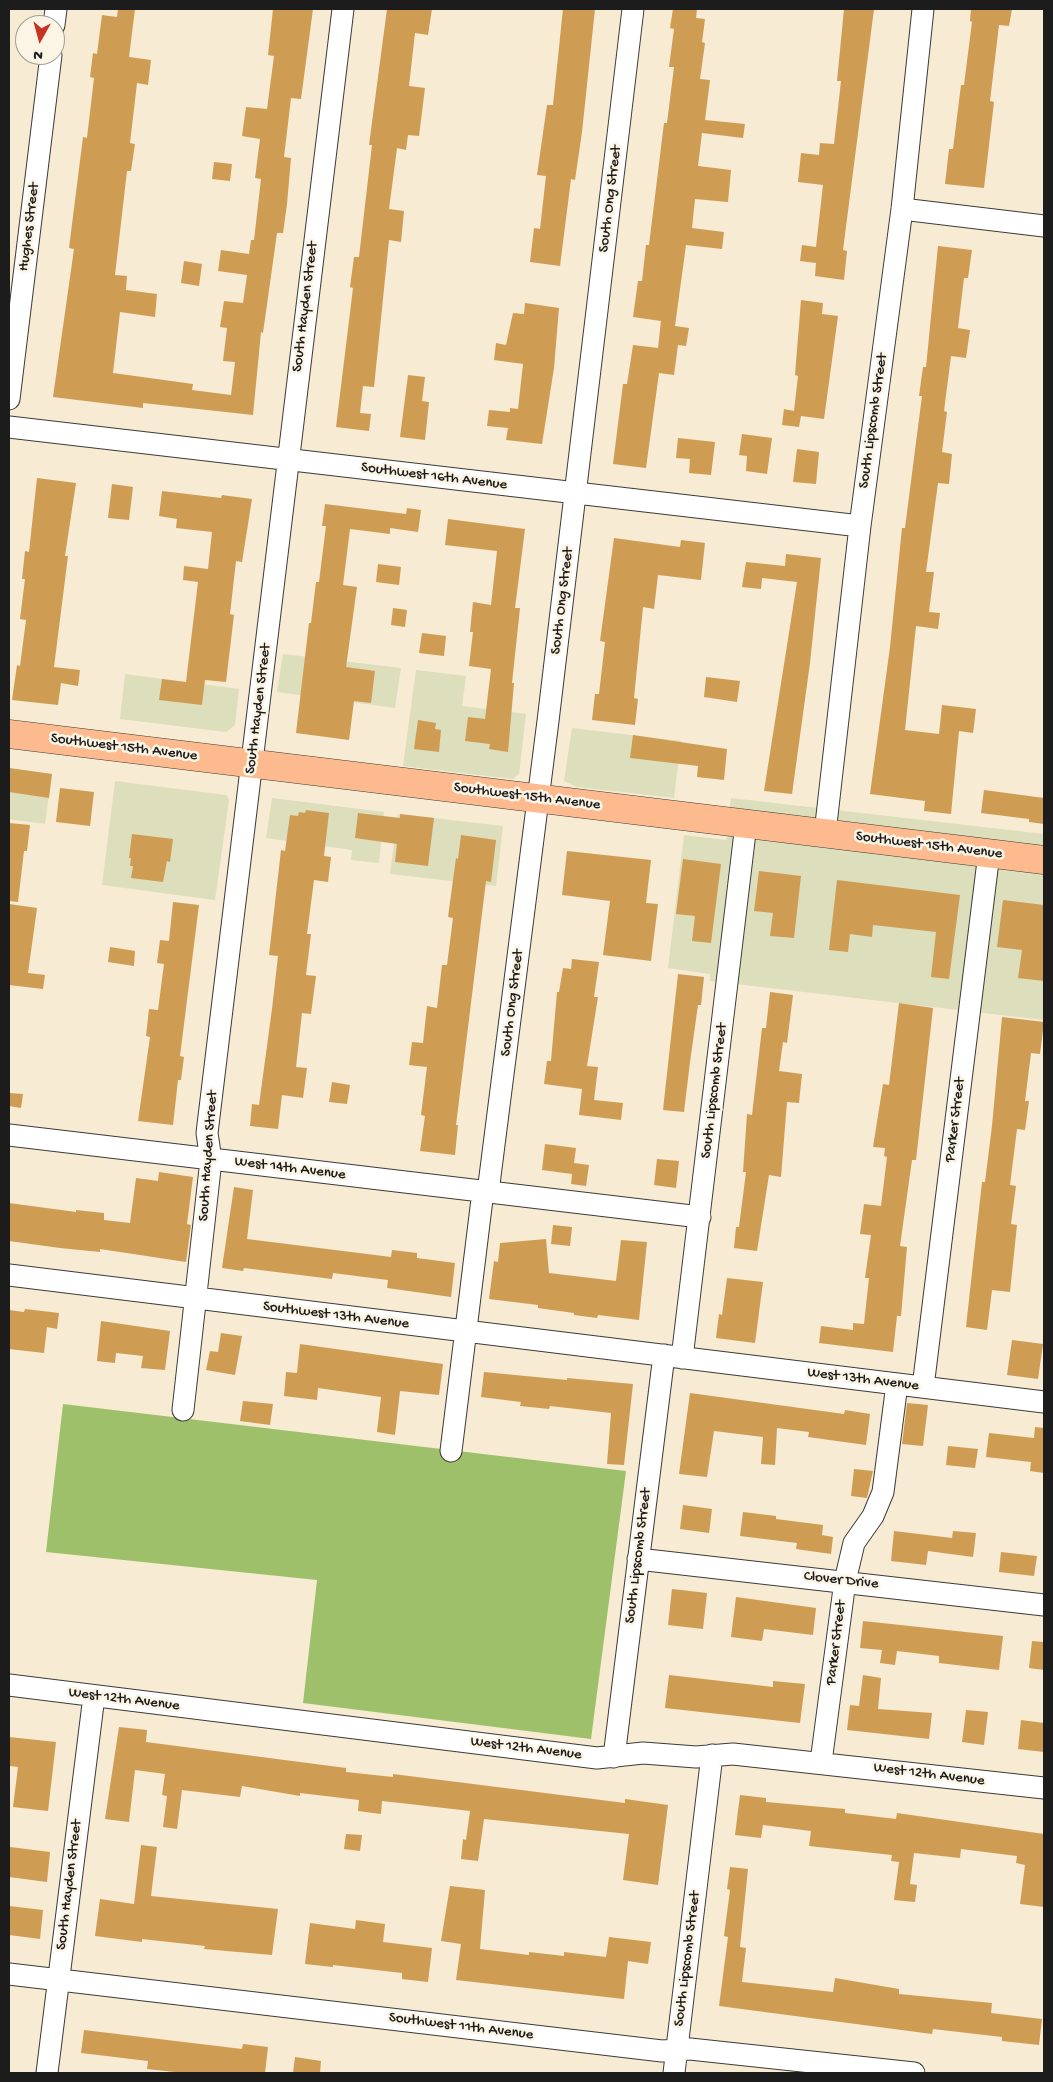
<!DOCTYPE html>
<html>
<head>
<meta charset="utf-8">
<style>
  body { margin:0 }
  #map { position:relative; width:1053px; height:2082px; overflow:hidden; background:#f7ebd3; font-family:"Gochi Hand",sans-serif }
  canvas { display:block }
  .frame { position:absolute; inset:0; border:10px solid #1c1c1c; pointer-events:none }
  .north { position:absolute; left:15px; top:15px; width:50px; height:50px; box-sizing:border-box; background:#fcf5e5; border:1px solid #a29e95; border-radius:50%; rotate:187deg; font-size:14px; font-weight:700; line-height:20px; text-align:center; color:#1c1c1c }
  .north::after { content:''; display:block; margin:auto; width:18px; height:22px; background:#c8321e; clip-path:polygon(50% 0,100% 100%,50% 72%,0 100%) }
</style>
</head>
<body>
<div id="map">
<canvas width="1053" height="2082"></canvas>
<div class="frame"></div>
<div class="north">N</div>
</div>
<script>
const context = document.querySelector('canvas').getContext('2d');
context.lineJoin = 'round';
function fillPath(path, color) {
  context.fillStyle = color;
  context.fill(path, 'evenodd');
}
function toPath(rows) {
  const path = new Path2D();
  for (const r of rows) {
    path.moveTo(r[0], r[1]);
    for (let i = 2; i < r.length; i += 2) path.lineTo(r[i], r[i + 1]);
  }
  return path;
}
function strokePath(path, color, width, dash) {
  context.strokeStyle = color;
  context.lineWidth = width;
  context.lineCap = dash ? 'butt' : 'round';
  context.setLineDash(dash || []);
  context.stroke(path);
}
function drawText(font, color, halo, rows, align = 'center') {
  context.font = font + ' "Gochi Hand",sans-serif';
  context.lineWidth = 5;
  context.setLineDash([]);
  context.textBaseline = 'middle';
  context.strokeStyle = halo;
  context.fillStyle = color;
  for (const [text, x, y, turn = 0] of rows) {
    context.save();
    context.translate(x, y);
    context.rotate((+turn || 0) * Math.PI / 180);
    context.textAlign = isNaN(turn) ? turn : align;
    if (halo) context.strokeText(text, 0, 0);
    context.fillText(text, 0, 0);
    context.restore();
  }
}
fillPath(toPath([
  [283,654,401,668,395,708,277,692],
  [416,670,466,676,462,706,526,714,519,774,513,779,403,766],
  [125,674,239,689,235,725,226,732,120,719],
  [572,728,681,741,674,798,577,787,564,781],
  [9,768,52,774,45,824,9,819],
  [115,781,226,795,229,800,215,900,102,885],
  [272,798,384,812,379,863,351,860,352,850,266,838],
  [731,798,1044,834,1044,1020,710,981,710,974,668,968,684,835,726,840],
  [398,814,503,826,496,886,390,874]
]), '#dcdebc');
fillPath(toPath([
  [63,1404,626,1471,591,1739,303,1703,317,1580,46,1552]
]), '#9ec06a');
fillPath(toPath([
  [118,9,135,9,129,57,151,60,148,85,137,83,130,143,135,144,131,171,127,171,115,275,127,276,126,290,157,294,155,317,120,312,113,373,193,384,192,390,231,395,235,362,223,361,227,328,220,327,224,301,243,303,247,275,218,271,221,250,249,254,251,240,254,240,261,179,255,178,260,139,242,136,246,107,267,109,274,56,268,55,273,9,313,9,301,99,291,98,284,157,291,158,287,204,283,233,277,233,263,333,261,332,253,415,143,403,143,408,53,397,74,249,69,248,83,137,87,138,94,78,90,77,93,53,97,54,102,15,117,17],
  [387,9,432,9,428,35,415,33,409,86,425,88,419,136,408,135,406,150,397,148,389,209,404,211,401,242,389,240,374,387,363,386,360,413,371,414,369,431,336,427,353,288,350,287,354,257,359,257,372,145,369,145],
  [563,9,595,9,582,132,575,180,571,179,560,266,530,262,534,228,540,229,546,176,537,175,547,105,553,105],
  [673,9,697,9,696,18,705,19,702,42,705,43,700,79,710,80,705,120,745,124,743,138,702,133,698,166,731,170,728,202,695,199,692,228,724,232,722,249,686,245,675,326,689,328,686,346,678,345,674,375,659,373,646,468,613,464,623,384,627,384,633,345,658,348,661,321,633,317,638,281,642,281,646,245,649,245,664,123,667,123,674,67,669,67,674,29,670,28],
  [844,9,874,9,843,250,847,251,844,280,815,276,816,263,800,261,802,245,816,247,823,185,798,182,801,153,819,155,820,143,834,144,841,81,837,81],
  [971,9,1012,9,1009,26,999,25,990,101,994,102,984,188,945,184,949,149,953,149,961,85,964,85,972,22,970,21],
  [214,162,232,164,230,181,212,179],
  [938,246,972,250,968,278,964,278,958,328,970,330,966,358,951,356,944,411,947,412,942,452,952,454,949,484,938,483,926,572,934,572,929,612,940,613,938,629,916,626,905,730,939,734,942,705,976,709,973,733,959,731,951,814,924,811,925,801,870,794,890,647,902,528,905,528,910,489,922,396,919,396,923,367,926,367],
  [184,261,202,264,199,286,181,283],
  [801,300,823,303,822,314,838,316,824,419,801,416,799,427,782,425,784,409,794,411,798,376,795,375],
  [525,303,559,308,554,368,542,444,506,440,508,428,487,426,489,410,510,412,510,408,518,409,523,364,494,360,496,343,506,345,513,313,524,314],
  [408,375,425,377,422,401,429,402,425,440,400,437],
  [742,434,772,438,767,474,746,471,747,456,739,455],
  [678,438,715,442,711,475,689,473,690,459,676,458],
  [797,449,819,452,816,484,793,482],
  [37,478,76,483,65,556,68,556,54,667,80,670,78,686,61,683,58,705,12,700,17,665,20,666,26,620,20,619,25,579,22,579,25,551,29,552],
  [112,484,133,487,129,520,108,518],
  [162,491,221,498,222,495,252,499,242,562,236,561,230,614,234,615,226,682,205,680,202,705,159,700,162,679,186,682,198,582,183,580,184,566,208,569,212,532,176,528,177,519,159,516],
  [325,504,406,514,407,508,421,510,418,532,390,528,390,534,350,529,343,585,357,587,346,667,375,671,371,703,354,701,349,740,296,733,309,623,311,623,316,582,319,582,326,526,322,526],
  [448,519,525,529,515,608,520,608,512,683,514,683,508,752,489,749,490,744,465,741,468,717,485,719,491,669,469,666,473,632,470,632,473,602,491,605,497,551,445,545],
  [614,538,680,547,681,540,705,543,701,580,658,575,654,609,643,607,634,698,638,699,635,725,592,720,595,694,599,694,605,642,600,641],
  [786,554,821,558,810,663,792,794,764,791,797,582,762,578,761,589,742,587,746,562,785,566],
  [378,564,401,567,399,585,376,582],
  [393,608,407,610,405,627,391,625],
  [422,633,446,636,444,656,419,653],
  [706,677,740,681,737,702,704,697],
  [418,720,436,723,435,729,441,730,439,752,414,749],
  [633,735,727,749,724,780,697,777,698,766,630,758],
  [9,768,52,774,49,798,9,792],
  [60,788,94,792,90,826,56,822],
  [984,790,1044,798,1044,824,1029,822,1029,819,981,813],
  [306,810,329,813,324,856,331,857,328,882,314,880,307,934,311,934,306,975,316,976,311,1014,302,1013,296,1067,307,1068,303,1098,282,1095,278,1129,250,1126,252,1104,259,1105,272,1009,278,956,269,955,281,850,285,851,290,815,298,816,299,812,305,813],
  [358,813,400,818,400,814,434,818,428,866,395,862,397,844,355,838],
  [9,823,30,825,27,851,24,851,18,902,9,901],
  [132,834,173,839,170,862,167,861,163,882,131,878,133,866,130,866,131,858,129,858],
  [461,835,496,840,491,882,486,881,456,1125,458,1125,455,1155,420,1151,425,1116,421,1115,427,1067,409,1065,412,1042,423,1043,427,1006,437,1008,442,965,447,965,453,918,448,917,456,858,458,859],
  [567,851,651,860,646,903,658,904,651,961,603,955,610,901,562,895],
  [683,859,721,864,711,943,692,941,695,916,676,914],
  [759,871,801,876,794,938,770,936,773,913,754,911],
  [837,880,960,895,949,979,931,977,936,932,873,925,872,937,850,934,848,952,829,950],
  [1003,900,1044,905,1044,981,1018,978,1022,950,997,947],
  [173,902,199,905,180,1056,184,1057,181,1080,178,1080,173,1125,138,1121,150,1037,146,1036,149,1009,158,1010,164,964,157,963,160,940,169,941],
  [9,904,37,908,28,973,45,975,43,989,9,985],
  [110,947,135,951,134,966,108,962],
  [572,959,599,962,594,997,598,997,587,1066,598,1067,594,1100,623,1103,621,1120,579,1115,582,1089,544,1084,547,1061,551,1061,557,992,559,992,563,968,571,969],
  [678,974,704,977,701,1005,698,1005,690,1062,684,1112,663,1110],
  [770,992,793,995,787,1043,783,1042,779,1071,802,1074,799,1103,787,1102,781,1177,769,1175,757,1251,734,1248,736,1227,739,1227,746,1172,743,1172,747,1114,752,1115,762,1028,766,1028],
  [899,1003,933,1008,916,1160,912,1160,900,1246,907,1247,901,1316,897,1316,893,1352,819,1343,821,1326,853,1330,853,1323,864,1324,869,1278,865,1278,871,1235,860,1234,864,1204,881,1206,887,1157,884,1156,885,1148,873,1147,883,1084,889,1085],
  [1002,1017,1044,1022,1040,1054,1031,1053,1025,1101,1029,1101,1025,1130,1017,1129,1010,1185,1016,1186,1011,1224,1017,1225,1010,1292,992,1290,987,1330,966,1327,982,1182,985,1182,992,1126],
  [332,1082,350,1085,347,1104,329,1102],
  [9,1093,23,1094,21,1108,9,1106],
  [545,1144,576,1148,574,1163,589,1165,586,1186,571,1184,572,1174,542,1170],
  [657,1159,679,1161,676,1188,654,1185],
  [159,1172,193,1177,187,1224,191,1225,186,1262,100,1249,100,1252,60,1248,9,1241,9,1203,76,1212,76,1210,104,1213,104,1220,130,1223,136,1178,158,1181],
  [234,1187,253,1190,247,1239,391,1257,392,1250,417,1253,417,1258,455,1263,451,1297,387,1288,388,1280,333,1273,332,1279,244,1268,243,1271,222,1268],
  [553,1225,572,1227,570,1246,551,1244],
  [546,1239,549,1273,616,1281,621,1240,647,1242,639,1320,598,1315,597,1318,574,1315,574,1313,538,1308,538,1305,489,1299,494,1261,498,1262,500,1243],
  [727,1278,763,1282,755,1343,716,1338,719,1314,722,1315],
  [25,1309,59,1313,57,1329,47,1327,44,1353,9,1349,9,1310,24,1312],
  [101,1321,170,1331,165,1370,141,1368,143,1356,116,1353,115,1363,97,1361],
  [221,1333,242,1336,235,1375,206,1370,210,1351,218,1352],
  [1012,1340,1043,1344,1038,1379,1007,1375],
  [300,1344,443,1364,439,1395,400,1391,395,1435,377,1432,381,1397,318,1388,317,1400,284,1396,286,1372,297,1373],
  [484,1372,567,1380,567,1378,633,1384,624,1465,607,1464,611,1413,550,1406,549,1409,520,1406,521,1402,481,1397],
  [690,1393,844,1414,845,1410,870,1414,866,1445,808,1437,809,1432,777,1428,775,1465,761,1464,763,1437,714,1431,707,1477,679,1474],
  [243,1401,273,1404,270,1425,240,1421],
  [907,1403,928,1405,923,1446,902,1444],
  [1035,1427,1044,1428,1044,1473,1030,1471,1031,1462,986,1457,989,1433,1034,1438],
  [948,1446,978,1449,975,1468,946,1465],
  [854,1469,873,1471,867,1498,851,1496],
  [683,1505,712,1509,709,1533,680,1529],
  [743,1512,776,1516,776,1519,823,1525,822,1535,833,1537,831,1554,796,1549,797,1543,740,1536],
  [894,1531,952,1538,953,1531,976,1533,973,1557,928,1551,926,1565,891,1561],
  [1001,1552,1037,1556,1034,1576,999,1572],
  [672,1589,707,1593,703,1629,668,1625],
  [736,1597,816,1608,813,1635,764,1629,762,1641,731,1637],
  [863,1621,1003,1636,999,1670,939,1663,939,1656,897,1651,895,1665,880,1663,882,1650,860,1648],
  [1032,1641,1044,1642,1044,1670,1029,1668],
  [669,1675,773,1687,773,1681,805,1684,800,1723,665,1708],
  [863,1675,881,1678,878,1709,932,1713,929,1739,847,1730,850,1705,859,1706],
  [966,1710,988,1712,984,1745,962,1742],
  [1021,1720,1044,1723,1044,1752,1018,1749],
  [119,1727,147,1730,146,1742,346,1768,346,1772,393,1777,393,1774,625,1803,625,1799,668,1805,658,1885,623,1880,629,1834,484,1819,478,1861,461,1859,463,1839,466,1840,470,1811,418,1805,382,1801,381,1814,358,1811,359,1800,300,1793,300,1796,242,1786,240,1797,182,1790,177,1829,163,1827,167,1796,162,1795,165,1774,135,1770,129,1822,105,1819],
  [9,1737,56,1742,48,1811,13,1807,18,1767,9,1766],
  [740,1795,766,1798,766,1802,845,1809,845,1813,896,1819,897,1813,1044,1834,1044,1907,1020,1904,1025,1865,1016,1863,1017,1856,961,1849,960,1858,914,1853,910,1884,917,1885,915,1902,894,1900,899,1862,891,1861,892,1855,809,1846,811,1831,763,1825,761,1838,735,1835],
  [346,1834,362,1835,360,1851,344,1849],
  [141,1845,157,1847,151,1896,278,1909,272,1955,204,1949,205,1946,142,1939,142,1942,95,1936,100,1899,134,1904],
  [10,1847,50,1852,47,1882,9,1877],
  [730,1867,748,1869,740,1947,746,1948,742,1982,833,1992,835,1978,899,1989,899,1994,992,2003,991,2013,1042,2019,1039,2045,1002,2041,1002,2037,933,2029,932,2034,719,2006,728,1937,724,1936,730,1890,727,1889],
  [450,1886,485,1890,480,1949,529,1955,529,1952,564,1956,564,1952,606,1957,609,1937,651,1942,648,1964,628,1961,624,1999,456,1980,461,1944,441,1941],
  [9,1906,43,1910,40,1939,9,1935],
  [356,1920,385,1924,383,1942,432,1948,428,1982,402,1979,402,1973,333,1965,333,1967,305,1964,310,1923,355,1929],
  [84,2030,242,2049,243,2044,268,2047,265,2073,184,2073,147,2069,148,2061,81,2053],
  [295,2057,321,2061,320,2073,293,2073]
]), '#cf9c53');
const minor = toPath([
  [54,25,56,9],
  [902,209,1044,226],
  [9,399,51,55],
  [9,427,860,526],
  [825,833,860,526,902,209,923,9],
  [9,1135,700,1217],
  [488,1192,548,721,633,9],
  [9,1275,1044,1402],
  [682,1358,746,824],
  [923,1387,989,853],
  [183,1410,211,1160,207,1133,343,9],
  [451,1451,483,1191],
  [638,1559,1044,1605],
  [9,1685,597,1758,643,1753,696,1757,733,1754,1044,1788],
  [614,1757,664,1355],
  [821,1762,845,1581,854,1543,873,1516,883,1492,897,1384],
  [9,1974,662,2051,690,2049,914,2073],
  [47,2073,94,1696],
  [674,2073,712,1755]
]);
const major = toPath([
  [9,734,1044,860]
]);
strokePath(minor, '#3d3b37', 23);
strokePath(major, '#3d3b37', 29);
strokePath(minor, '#fff', 21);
strokePath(major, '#fcba8e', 28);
drawText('15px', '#1c1c1c', '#fcf5e5', [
  ["South Ong Street",611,199,-83],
  ["Hughes Street",30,227,-83],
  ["South Hayden Street",306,307,-83],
  ["South Lipscomb Street",874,421,-82],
  ["Southwest 16th Avenue",434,477,7],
  ["South Ong Street",563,601,-83],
  ["South Hayden Street",259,709,-83],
  ["Southwest 15th Avenue",124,748,7],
  ["Southwest 15th Avenue",527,797,7],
  ["Southwest 15th Avenue",929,846,7],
  ["South Ong Street",513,1003,-83],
  ["South Lipscomb Street",715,1091,-83],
  ["Parker Street",956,1120,-83],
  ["South Hayden Street",209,1156,-86],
  ["West 14th Avenue",290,1169,7],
  ["Southwest 13th Avenue",336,1316,7],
  ["West 13th Avenue",863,1380,7],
  ["South Lipscomb Street",639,1556,-83],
  ["Clover Drive",841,1581,6],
  ["Parker Street",837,1643,-83],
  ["West 12th Avenue",124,1700,7],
  ["West 12th Avenue",526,1749,7],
  ["West 12th Avenue",929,1775,7],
  ["South Hayden Street",70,1885,-83],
  ["South Lipscomb Street",688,1959,-83],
  ["Southwest 11th Avenue",461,2027,7]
]);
</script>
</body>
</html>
